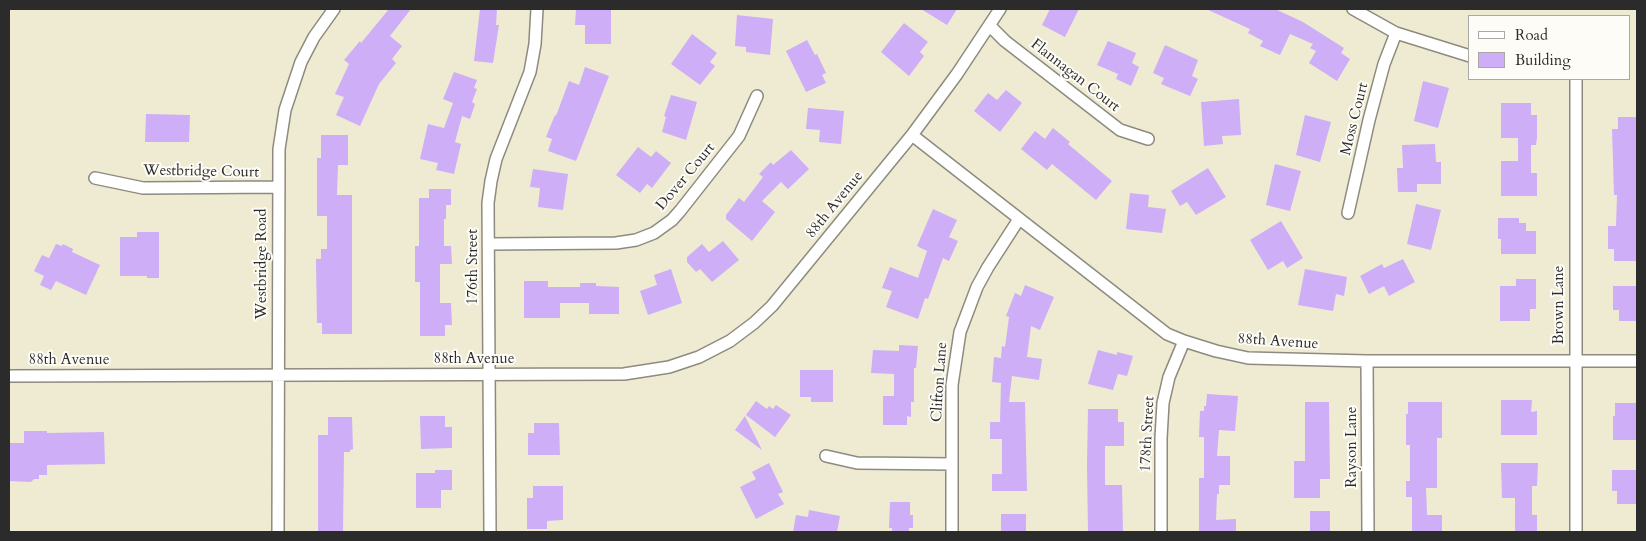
<!DOCTYPE html>
<html>
<head>
<meta charset="utf-8">
<style>
  body { margin:0 }
  #map { position:relative; width:1646px; height:541px; overflow:hidden; background:#efebd3; font-family:Cardo,serif }
  canvas { display:block }
  .frame { position:absolute; inset:0; border:10px solid #2b2b2b; pointer-events:none }
  .legend { position:absolute; left:1468px; top:15px; width:162px; height:65px; box-sizing:border-box; background:#fdfcf7; border:1px solid #a9a8a5; margin:0; padding:6px 9px; list-style:none; font-size:15px; color:#2b2b2b }
  .legend li { display:flex; align-items:center; gap:10px; height:25px }
  .legend b { width:25px; border:1px solid #a9a8a5 }
</style>
</head>
<body>
<div id="map">
<canvas width="1646" height="541"></canvas>
<div class="frame"></div>
<ul class="legend">
<li><b style="height:6px;background:#fff"></b>Road</li>
<li><b style="height:14px;background:#cdaef7"></b>Building</li>
</ul>
</div>
<script>
const context = document.querySelector('canvas').getContext('2d');
context.lineJoin = 'round';
function fillPath(path, color) {
  context.fillStyle = color;
  context.fill(path, 'evenodd');
}
function toPath(rows) {
  const path = new Path2D();
  for (const r of rows) {
    path.moveTo(r[0], r[1]);
    for (let i = 2; i < r.length; i += 2) path.lineTo(r[i], r[i + 1]);
  }
  return path;
}
function strokePath(path, color, width, dash) {
  context.strokeStyle = color;
  context.lineWidth = width;
  context.lineCap = dash ? 'butt' : 'round';
  context.setLineDash(dash || []);
  context.stroke(path);
}
function drawText(font, color, halo, rows, align = 'center') {
  context.font = font + ' Cardo,serif';
  context.lineWidth = 4;
  context.setLineDash([]);
  context.textBaseline = 'middle';
  context.strokeStyle = halo;
  context.fillStyle = color;
  for (const [text, x, y, turn = 0] of rows) {
    context.save();
    context.translate(x, y);
    context.rotate((+turn || 0) * Math.PI / 180);
    context.textAlign = isNaN(turn) ? turn : align;
    if (halo) context.strokeText(text, 0, 0);
    context.fillText(text, 0, 0);
    context.restore();
  }
}
fillPath(toPath([
  [389,9,411,9,390,36,402,46,392,59,396,63,379,84,360,126,336,115,344,97,335,94,349,64,344,60,360,41,361,43],
  [480,9,497,9,496,25,499,25,493,63,474,61],
  [576,9,611,9,611,44,585,44,585,25,575,25],
  [921,9,957,9,947,25],
  [1050,9,1079,9,1065,37,1042,25],
  [1206,9,1275,9,1303,22,1344,48,1341,53,1350,59,1337,81,1309,63,1316,51,1310,48,1313,44,1290,34,1280,55,1260,46,1263,41,1248,33,1250,29],
  [737,15,773,19,770,55,746,52,746,47,735,46],
  [904,23,928,42,920,52,924,56,909,76,881,52],
  [692,34,717,53,710,62,715,66,700,85,671,64],
  [807,40,815,55,817,54,826,73,822,75,826,83,806,92,786,51],
  [1108,41,1136,53,1132,63,1139,67,1131,86,1116,79,1118,74,1097,65],
  [1165,45,1198,60,1192,76,1198,79,1190,96,1161,84,1164,78,1153,73],
  [585,67,609,76,576,161,548,151,552,139,546,137,555,115,556,116,569,81,579,85],
  [454,72,477,80,474,88,477,89,472,102,475,104,470,119,462,116,455,142,461,144,454,174,436,170,438,163,420,159,428,124,444,128,453,103,443,99],
  [1423,81,1449,88,1438,128,1414,121],
  [1006,90,1022,103,1000,132,974,111,988,93,997,100],
  [671,95,697,102,686,140,662,132,666,117,664,116],
  [1239,99,1241,135,1222,136,1223,144,1204,146,1201,102],
  [1501,103,1531,103,1531,115,1537,115,1537,138,1536,145,1531,145,1531,173,1537,173,1537,196,1501,196,1501,161,1518,161,1518,138,1501,138],
  [808,108,844,111,841,144,819,142,820,130,806,129],
  [146,114,190,115,189,142,145,142],
  [1305,115,1331,122,1320,162,1296,155],
  [1618,117,1637,117,1637,261,1614,261,1614,249,1608,249,1608,226,1616,226,1617,195,1614,195,1612,129,1618,129],
  [1053,128,1070,142,1068,144,1112,181,1096,200,1052,164,1047,170,1021,149,1035,131,1045,139],
  [321,135,348,135,348,165,338,165,337,195,352,195,352,334,322,334,322,323,317,323,316,259,321,259,321,249,327,249,327,216,317,216,317,158,321,158],
  [1435,144,1436,162,1441,162,1441,184,1417,184,1417,192,1398,192,1397,168,1403,168,1402,145],
  [638,147,651,157,656,151,671,163,652,188,647,184,640,193,616,175],
  [791,150,809,169,788,189,781,182,762,201,775,212,752,241,726,219,726,215,739,198,744,202,763,177,759,174,771,162,773,165],
  [1275,164,1301,171,1290,211,1266,205],
  [1208,168,1226,197,1196,215,1187,202,1180,206,1171,191],
  [533,169,568,174,563,210,538,207,540,188,530,187],
  [429,189,451,189,451,205,446,205,446,219,444,219,444,246,451,246,452,264,440,264,440,303,451,303,452,325,445,325,445,336,420,336,420,282,415,282,415,246,419,246,419,198,429,198],
  [1130,193,1149,195,1148,207,1166,209,1162,233,1126,229],
  [1416,204,1441,210,1431,250,1407,244],
  [933,209,957,220,949,237,958,241,949,261,943,258,928,299,925,298,918,319,886,307,892,291,882,288,890,267,918,278,927,251,917,246],
  [1498,218,1519,218,1519,223,1526,223,1526,231,1536,231,1536,254,1501,254,1501,239,1498,239],
  [1281,221,1303,258,1287,268,1283,261,1268,270,1250,240],
  [137,232,159,232,159,278,147,278,147,276,120,276,120,237,137,237],
  [723,241,739,260,712,282,700,269,696,272,687,262,687,257,702,244,709,252],
  [56,244,62,246,63,244,73,249,72,252,100,265,86,295,56,281,51,290,40,285,44,276,34,271,42,255,49,258],
  [1403,259,1415,282,1389,296,1384,286,1369,294,1360,276,1382,264,1384,268],
  [671,269,682,303,648,315,640,291,657,285,654,275],
  [1305,269,1347,277,1344,296,1336,294,1333,311,1298,305],
  [1516,279,1536,279,1536,309,1530,309,1530,321,1500,321,1500,286,1516,286],
  [524,281,548,281,548,287,580,287,580,283,596,283,596,286,619,287,619,314,589,314,589,303,560,303,560,318,524,318],
  [1025,285,1054,297,1040,330,1031,326,1027,357,1042,359,1039,380,1012,376,1009,402,1025,402,1027,491,992,491,992,474,1002,474,1002,439,990,439,990,422,1000,422,1001,383,992,382,994,357,1001,358,1002,346,1005,347,1009,317,1006,316,1015,293,1021,296],
  [1613,286,1637,286,1637,321,1619,321,1619,310,1613,310],
  [899,345,918,346,916,368,914,368,914,402,911,402,911,417,907,416,907,425,883,425,883,396,894,396,894,374,871,373,873,350,899,351],
  [1098,350,1117,355,1117,352,1133,356,1127,376,1118,374,1113,390,1088,384],
  [800,370,833,370,833,402,811,402,811,397,800,397],
  [1207,394,1238,396,1235,431,1219,430,1217,456,1230,456,1230,485,1219,485,1219,494,1217,494,1216,520,1236,519,1236,532,1199,532,1199,478,1204,478,1204,437,1199,437,1200,411,1204,411,1204,406,1206,406],
  [1501,400,1532,400,1531,412,1537,411,1537,435,1501,435],
  [756,401,767,409,769,406,773,409,776,405,791,415,775,437,746,415],
  [1305,402,1329,402,1330,479,1320,479,1320,498,1294,498,1294,461,1305,461],
  [1408,402,1442,402,1442,438,1437,438,1437,488,1426,488,1427,515,1442,515,1442,532,1412,532,1412,497,1406,497,1406,481,1410,481,1410,445,1406,445,1406,414,1408,414],
  [1615,403,1637,403,1637,440,1613,440,1613,416,1615,416],
  [1088,409,1118,409,1118,422,1124,422,1124,446,1105,446,1105,485,1122,485,1123,532,1088,532,1087,465],
  [420,416,445,416,445,427,452,427,452,448,421,449],
  [745,416,762,450,735,430],
  [328,417,352,417,353,449,350,450,350,452,344,452,343,532,318,532,318,435,328,435],
  [534,423,559,423,560,455,528,455,528,433,534,433],
  [24,431,47,431,47,433,104,432,105,464,47,465,47,475,39,475,39,479,34,479,31,482,9,481,9,443,24,443],
  [769,463,783,492,778,494,784,504,756,519,740,487,756,479,752,472],
  [1501,463,1538,463,1537,486,1532,486,1532,515,1537,515,1537,531,1532,531,1533,532,1515,532,1515,498,1502,498],
  [435,470,452,470,452,490,441,490,441,508,416,508,416,473,435,473],
  [1612,470,1637,470,1637,504,1617,504,1617,491,1612,491],
  [533,486,563,486,563,520,547,521,547,529,527,529,527,498,533,498],
  [890,502,910,502,910,515,913,515,913,528,909,528,909,532,892,532,892,528,889,528],
  [809,510,840,516,837,532,793,532,796,515,808,517],
  [1310,511,1330,511,1330,532,1310,532],
  [1001,514,1026,514,1026,532,1001,532]
]), '#cdaef7');
const street = toPath([
  [1353,9,1396,33,1470,56],
  [990,26,1005,41,1120,130,1148,139],
  [1576,79,1576,532],
  [912,135,1167,334,1184,341,1216,351,1248,358,1367,361,1637,361],
  [95,178,143,188,278,187],
  [1348,213,1369,120,1384,64,1396,33],
  [490,244,616,243,636,240,654,233,672,220,680,211,739,136,757,96],
  [1367,361,1368,532],
  [9,376,624,374,669,367,699,357,730,341,754,323,772,306,912,135,957,74,1000,9],
  [826,456,857,463,952,464],
  [278,532,279,149,285,110,301,62,314,37,334,9],
  [490,532,488,203,491,181,496,159,530,72,535,44,537,9],
  [952,532,952,385,960,332,977,287,988,267,1019,219],
  [1161,532,1161,438,1163,403,1169,377,1184,341]
]);
strokePath(street, '#8d8b7f', 14);
strokePath(street, '#fff', 11);
drawText('15px', '#2b2b2b', '#fdfcf7', [
  ["Flannagan Court",1075,76,38],
  ["Moss Court",1355,119,-76],
  ["Westbridge Court",201,172,1],
  ["Dover Court",686,177,-50],
  ["88th Avenue",835,205,-51],
  ["Westbridge Road",263,264,-90],
  ["176th Street",474,267,-90],
  ["Brown Lane",1560,305,-90],
  ["88th Avenue",1278,342,4],
  ["88th Avenue",474,360],
  ["88th Avenue",69,361],
  ["Clifton Lane",940,382,-86],
  ["178th Street",1148,434,-87],
  ["Rayson Lane",1353,447,-90]
]);
</script>
</body>
</html>
